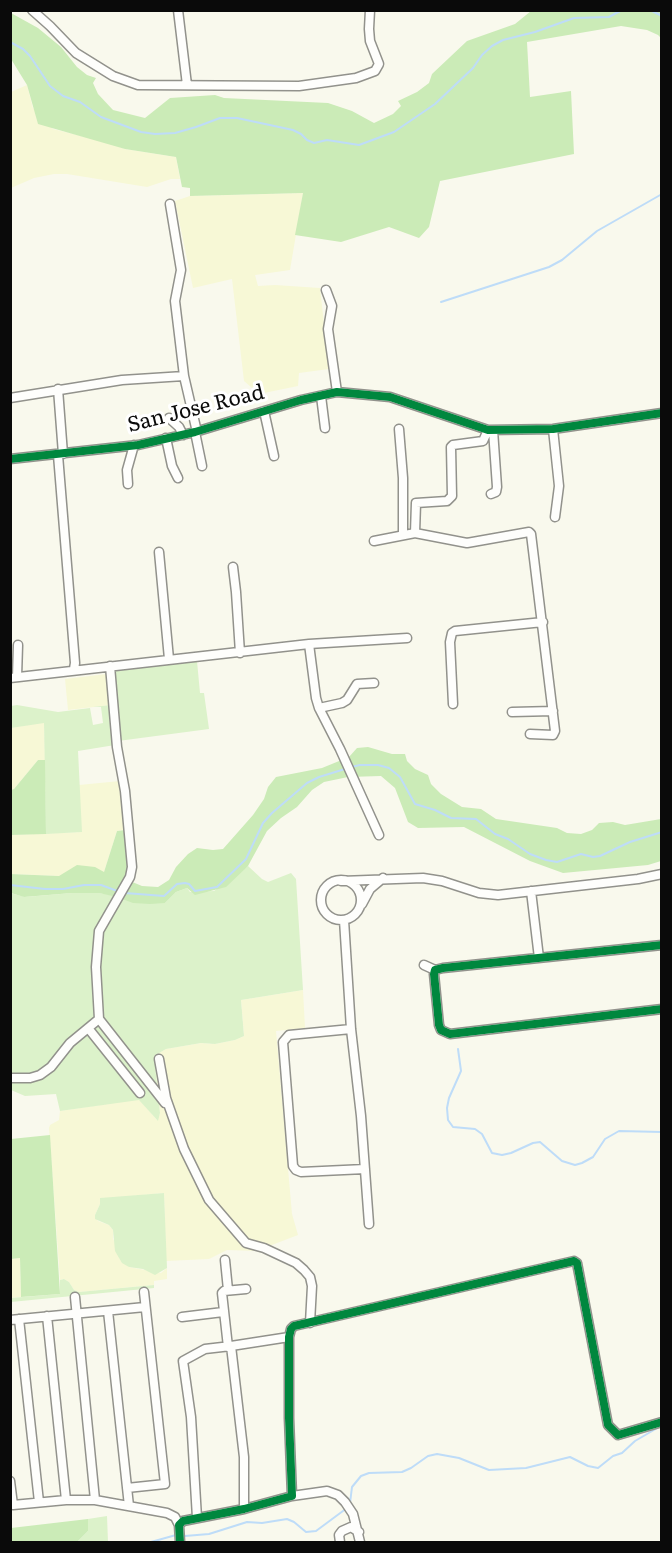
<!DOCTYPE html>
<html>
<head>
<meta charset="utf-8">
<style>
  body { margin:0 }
  #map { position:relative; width:672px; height:1553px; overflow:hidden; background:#f9f9ed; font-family:Literata,serif }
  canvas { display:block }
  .frame { position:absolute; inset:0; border:12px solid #0a0a0a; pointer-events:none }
</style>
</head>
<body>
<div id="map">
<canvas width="672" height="1553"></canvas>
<div class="frame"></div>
</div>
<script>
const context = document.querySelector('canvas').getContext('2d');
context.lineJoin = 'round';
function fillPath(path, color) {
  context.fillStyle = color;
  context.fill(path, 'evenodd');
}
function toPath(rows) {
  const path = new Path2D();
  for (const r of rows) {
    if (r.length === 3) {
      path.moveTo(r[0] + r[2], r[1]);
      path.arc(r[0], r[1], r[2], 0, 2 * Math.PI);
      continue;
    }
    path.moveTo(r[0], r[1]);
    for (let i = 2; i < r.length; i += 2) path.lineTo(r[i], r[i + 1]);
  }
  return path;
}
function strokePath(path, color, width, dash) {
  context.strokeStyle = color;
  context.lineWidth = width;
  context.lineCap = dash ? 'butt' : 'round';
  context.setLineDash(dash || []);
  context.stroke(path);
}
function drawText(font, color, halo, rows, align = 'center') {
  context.font = font + ' Literata,serif';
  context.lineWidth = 6;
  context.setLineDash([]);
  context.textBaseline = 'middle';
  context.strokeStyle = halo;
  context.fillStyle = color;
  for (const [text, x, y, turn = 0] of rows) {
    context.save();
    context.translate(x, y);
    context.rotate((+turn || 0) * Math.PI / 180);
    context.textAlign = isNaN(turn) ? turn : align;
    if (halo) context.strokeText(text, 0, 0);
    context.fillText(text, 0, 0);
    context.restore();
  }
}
fillPath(toPath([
  [27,85,33,108,53,129,106,142,125,149,176,157,180,179,171,179,147,187,67,174,54,174,34,178,11,188,11,92],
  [303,193,290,270,255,275,258,286,275,285,320,288,329,369,299,373,298,386,259,394,244,381,232,279,193,288,175,201,190,196],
  [107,674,111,705,68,710,65,679],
  [44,722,45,760,38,760,14,789,11,790,11,728],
  [120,781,125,830,117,831,104,872,59,876,11,874,10,835,81,832,79,785],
  [303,990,305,1028,276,1031,292,1214,298,1235,256,1251,227,1250,209,1259,166,1261,164,1193,100,1199,100,1204,95,1215,98,1221,109,1225,113,1230,113,1239,129,1267,161,1273,167,1268,167,1279,154,1281,154,1285,79,1292,74,1290,69,1282,64,1279,60,1280,49,1128,50,1125,59,1120,60,1111,139,1099,157,1120,160,1113,154,1056,166,1049,201,1043,215,1044,235,1040,244,1036,241,1000],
  [20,1258,21,1297,11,1298,11,1259]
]), '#f7f8d6');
fillPath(toPath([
  [197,661,200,693,204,693,209,729,118,741,113,674,115,670],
  [17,705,58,712,90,708,93,725,103,723,101,707,93,707,111,705,115,745,78,751,82,832,46,834,44,723,11,728,11,706],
  [248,866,262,879,268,882,291,873,296,879,303,990,241,1000,244,1036,235,1040,215,1044,201,1043,166,1049,154,1056,160,1113,158,1121,139,1100,60,1111,56,1094,25,1096,11,1090,10,893,25,897,72,893,99,893,165,903,176,892,187,888,190,892,214,891],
  [164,1193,167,1268,155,1275,143,1269,129,1267,122,1263,115,1251,113,1230,109,1225,95,1219,95,1215,100,1204,100,1198],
  [64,1279,69,1282,74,1290,79,1292,154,1285,154,1288,11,1302,11,1298,60,1294,60,1280],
  [107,1516,108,1542,77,1542,88,1531,88,1519]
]), '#dcf2ca');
fillPath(toPath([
  [531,11,661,11,661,38,658,35,647,30,621,26,527,42,530,97,571,91,574,154,440,181,429,227,419,238,389,227,341,242,295,235,303,193,190,196,190,188,182,187,176,157,125,149,38,124,27,85,11,59,11,13,38,28,61,47,77,67,87,75,96,78,93,83,98,94,113,110,145,118,170,98,215,95,224,98,328,103,352,111,374,123,393,114,401,106,398,101,417,92,429,83,432,74,467,41,515,24],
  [368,747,392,754,405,754,407,761,415,769,428,775,431,784,441,794,462,807,481,809,496,819,557,828,567,833,581,834,592,830,599,823,613,822,625,825,661,819,661,861,648,865,563,873,530,861,464,827,418,828,408,822,395,788,381,776,348,777,324,782,312,790,297,807,281,818,267,831,248,866,226,887,195,895,187,888,176,892,165,903,150,904,133,903,117,897,99,893,72,893,24,897,11,893,10,874,59,876,77,865,95,867,104,872,117,831,125,830,129,866,125,879,142,886,158,887,169,880,176,867,188,854,197,848,213,850,223,849,253,815,264,799,268,787,276,777,322,768,349,757,357,748],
  [38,760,45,760,46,834,11,835,11,790,14,789],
  [50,1135,60,1294,21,1297,20,1258,11,1259,11,1139],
  [88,1519,88,1531,77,1542,11,1542,11,1528]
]), '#cbebb7');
strokePath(toPath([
  [650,10,662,16],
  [10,42,23,49,30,56,50,86,63,96,80,102,101,117,141,132,155,134,175,133,196,127,220,118,237,118,293,130,301,134,307,140,314,143,327,140,359,145,394,132,435,104,473,68,482,55,492,46,503,40,535,32,574,18,609,17,622,10],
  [441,302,549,267,562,260,597,231,662,194],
  [351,767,360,765,378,765,389,768,400,777,415,804,435,810,451,818,476,819,495,834,508,839,530,854,546,860,557,862,581,854,593,857,600,856,630,842,662,832],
  [10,885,45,889,63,889,84,885,101,885,120,892],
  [125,893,164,896,177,884,185,883,189,884,195,891,217,887,246,859,263,823,272,813,307,783,319,777,345,769],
  [458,1049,461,1071,449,1098,447,1108,448,1120,453,1127,475,1129,482,1134,492,1153,502,1155,511,1153,533,1143,540,1142,562,1161,575,1165,582,1163,593,1157,605,1139,619,1131,662,1132],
  [350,1503,352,1487,361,1476,369,1473,402,1472,411,1468,428,1456,437,1454,459,1458,489,1470,526,1468,570,1457,588,1466,598,1468,613,1456,622,1453,635,1441,659,1427],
  [185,1536,209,1534,247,1522,262,1523,287,1519,294,1522,306,1532,316,1531,347,1508],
  [151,1542,176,1535]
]), '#bedcf8', 2);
const minor = toPath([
  [32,10,50,26,76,53,113,76,138,85,299,86,356,78,375,71,379,64,370,41,369,29,370,10],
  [178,10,187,85],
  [170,204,181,270,175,301,184,376,197,432],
  [326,290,332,306,328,329,337,392],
  [58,389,63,454],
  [321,396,325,428],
  [10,398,122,380,184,376],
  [264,411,274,456],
  [169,418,179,427,183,435],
  [399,429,403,478,403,535],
  [553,429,559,486,555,517],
  [195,432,202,466],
  [166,438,172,466,178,478],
  [58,455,75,663,74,669],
  [10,459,138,445,195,432,301,400,337,392,390,397,488,430,553,429,662,413],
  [128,484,127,470,134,445],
  [491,494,496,492,497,487,493,430],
  [415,533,416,503,447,501,452,496,451,447,453,445,483,441,488,430],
  [374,541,415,533,467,543,529,532,531,534,555,731,553,735,530,734],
  [159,552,169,659],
  [233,567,236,592,240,653],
  [309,644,407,638],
  [17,677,18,645],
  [10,678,309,644,316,698,319,708,340,749,379,835],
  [453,704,450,642,452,633,455,631,543,622],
  [319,708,342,703,347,700,357,684,374,683],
  [512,712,553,711],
  [341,900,20],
  [341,881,423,878,442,881,479,893,498,895,638,879,662,874],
  [531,891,539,958],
  [362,904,370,889,383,878],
  [344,920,351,1029,361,1116,369,1224],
  [662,945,443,968,435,970,434,974,439,1025,441,1030,450,1034,662,1009],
  [424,965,435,970],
  [99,1019,165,1103],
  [88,1028,140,1093],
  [351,1029,289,1035,283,1042,293,1166,296,1170,301,1172,365,1169],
  [159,1059,166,1098,184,1149,209,1200,246,1243,264,1248,296,1263,304,1270,310,1277,312,1286,310,1323],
  [10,1078,30,1078,40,1075,51,1067,70,1043,99,1019,96,967,99,931,130,877,132,867,125,791,117,747,110,666],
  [225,1260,228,1290],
  [75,1297,95,1500],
  [108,1311,129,1506],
  [47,1316,66,1500],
  [182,1317,223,1312],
  [19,1319,39,1502],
  [10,1320,145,1307],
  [228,1347,222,1293,224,1291,246,1289],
  [10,1481,13,1505,66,1500,95,1500,167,1513,175,1517,179,1525],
  [127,1488,165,1484,144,1292],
  [292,1496,327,1491,338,1495,345,1502,353,1514,360,1542],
  [244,1509,244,1457,231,1346,289,1337],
  [197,1518,191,1417,183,1361,205,1349,231,1346],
  [180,1542,179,1525,183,1521,244,1509,292,1496,289,1418,289,1337,291,1329,294,1326,574,1261,577,1263,608,1425,618,1435,662,1422],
  [340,1542,339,1535,342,1531,351,1527,359,1532]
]);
strokePath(minor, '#92928c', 11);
strokePath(minor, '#fefefc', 8);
strokePath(toPath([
  [10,459,138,445,195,432,301,400,337,392,390,397,488,430,553,429,662,413],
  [662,945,443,968,435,970,434,974,439,1025,441,1030,450,1034,662,1009],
  [180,1542,179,1525,183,1521,244,1509,292,1496,289,1418,289,1337,291,1329,294,1326,574,1261,577,1263,608,1425,618,1435,662,1422]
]), '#00873e', 8);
drawText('21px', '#0a0a0a', '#fff', [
  ["San Jose Road",196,409,-14]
]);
</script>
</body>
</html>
